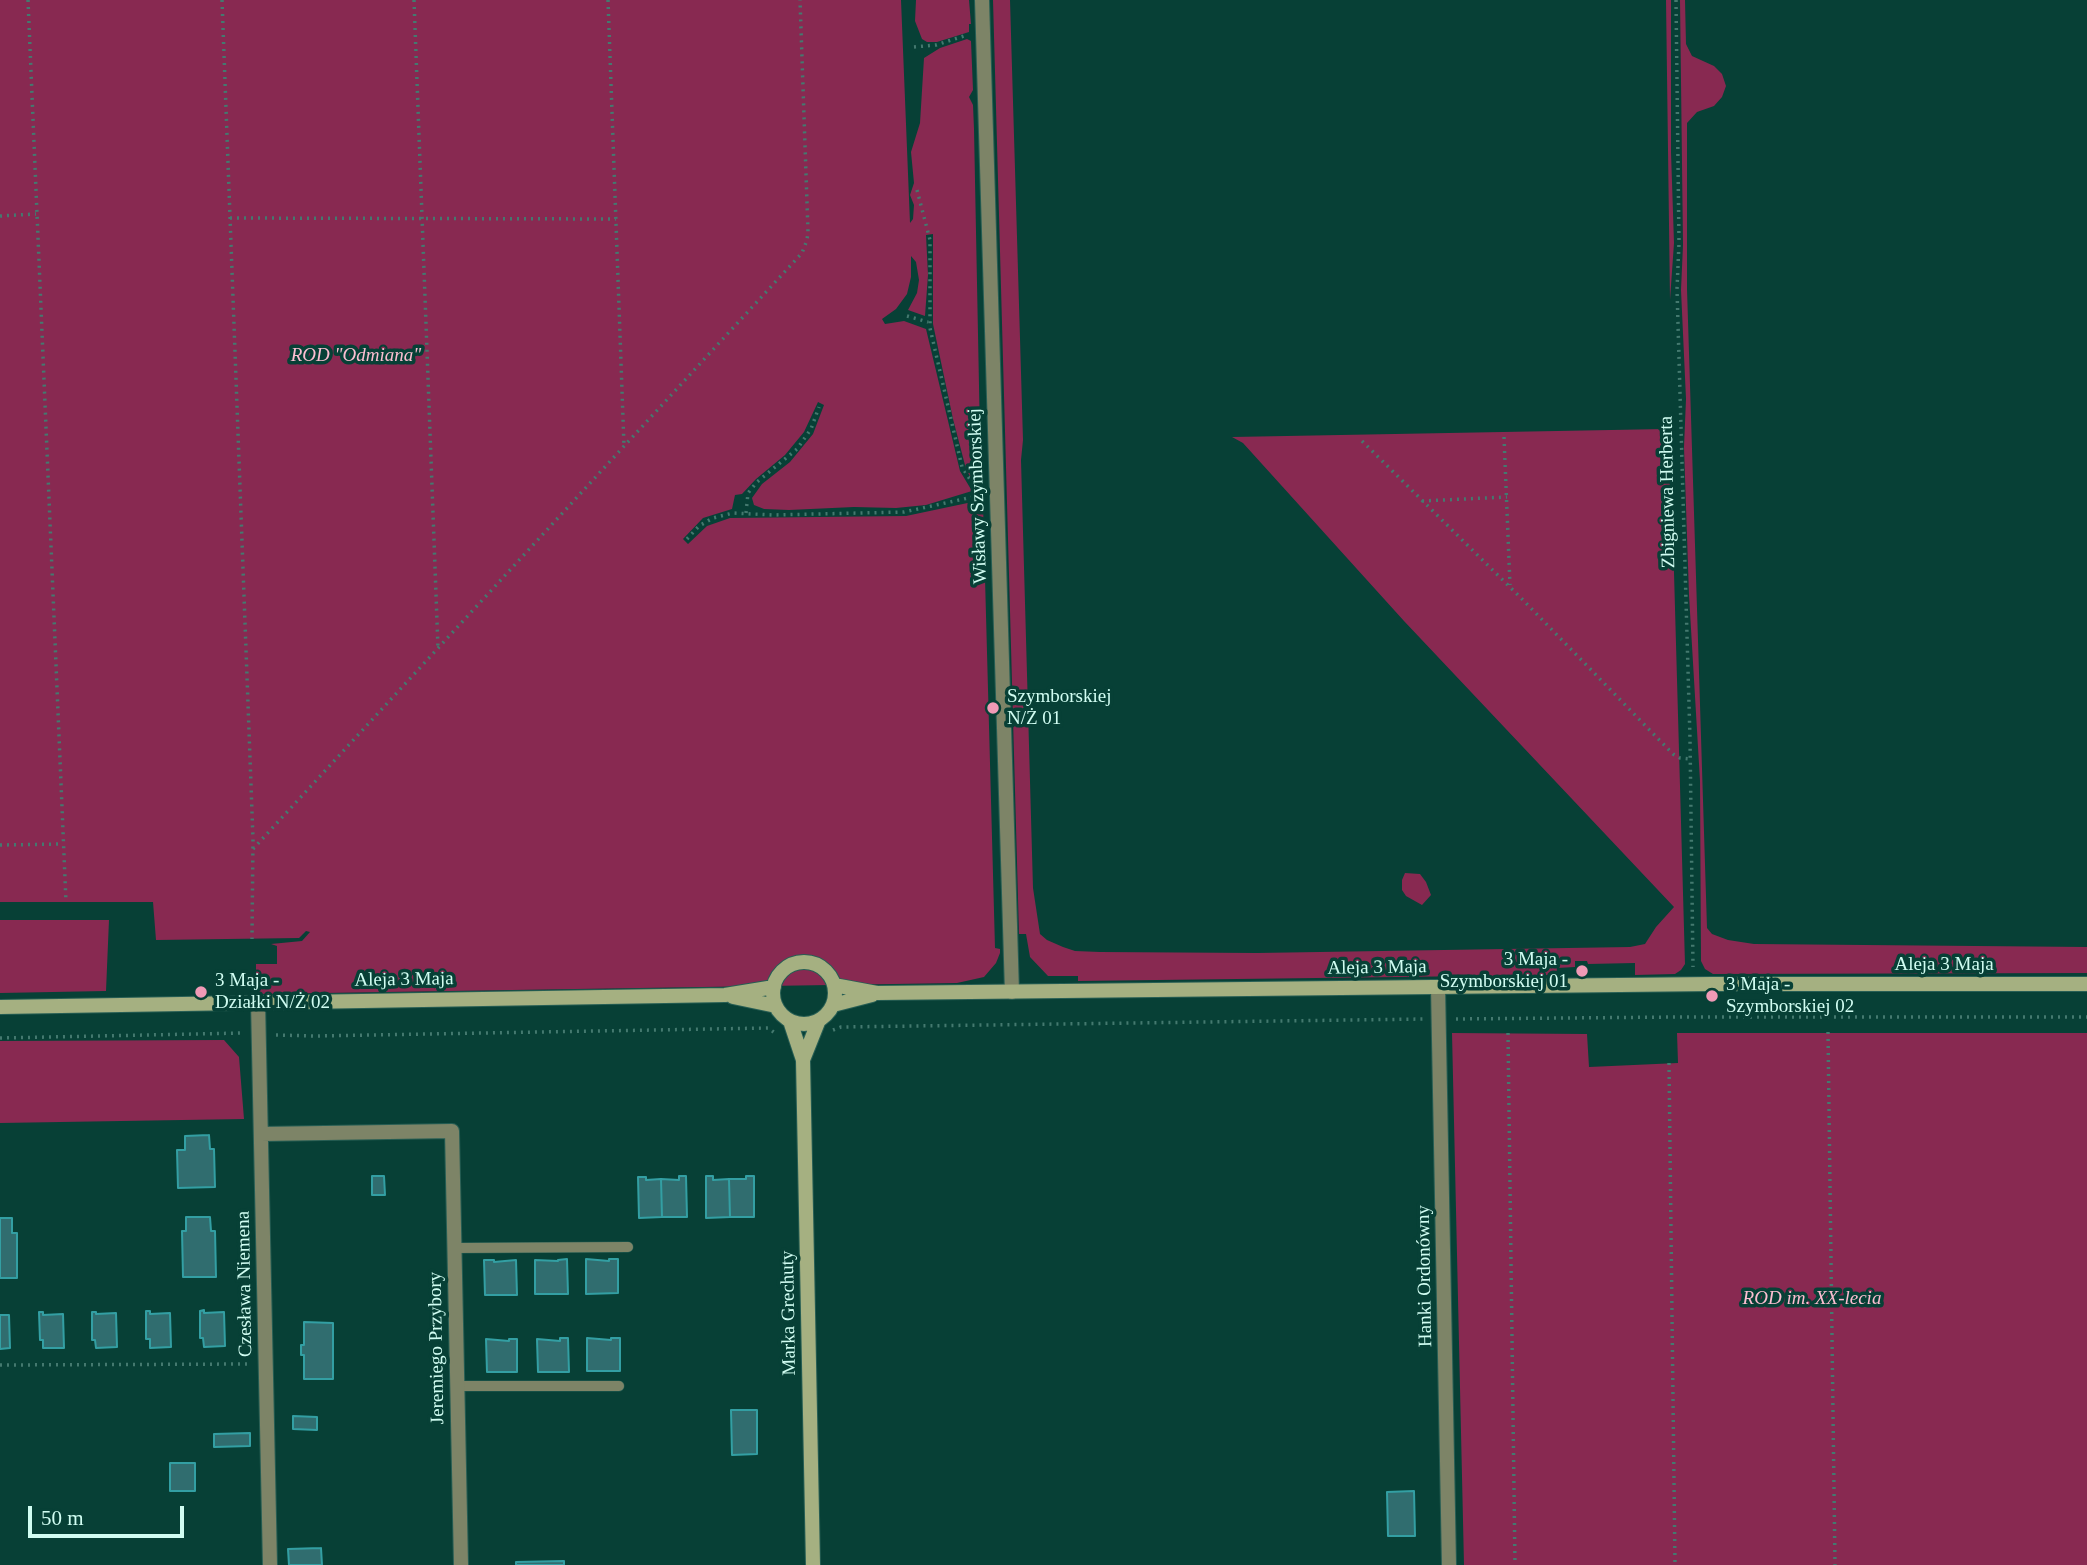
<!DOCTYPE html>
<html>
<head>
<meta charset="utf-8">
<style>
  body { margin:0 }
  #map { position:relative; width:2087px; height:1565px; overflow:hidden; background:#074036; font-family:"Times New Roman",serif }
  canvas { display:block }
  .scale { position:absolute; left:28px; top:1506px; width:156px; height:32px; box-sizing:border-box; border:4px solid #d1fdf2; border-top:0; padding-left:9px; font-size:21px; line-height:24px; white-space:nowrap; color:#d1fdf2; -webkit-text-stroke:5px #074036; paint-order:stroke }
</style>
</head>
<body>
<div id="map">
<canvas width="2087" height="1565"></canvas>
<div class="scale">50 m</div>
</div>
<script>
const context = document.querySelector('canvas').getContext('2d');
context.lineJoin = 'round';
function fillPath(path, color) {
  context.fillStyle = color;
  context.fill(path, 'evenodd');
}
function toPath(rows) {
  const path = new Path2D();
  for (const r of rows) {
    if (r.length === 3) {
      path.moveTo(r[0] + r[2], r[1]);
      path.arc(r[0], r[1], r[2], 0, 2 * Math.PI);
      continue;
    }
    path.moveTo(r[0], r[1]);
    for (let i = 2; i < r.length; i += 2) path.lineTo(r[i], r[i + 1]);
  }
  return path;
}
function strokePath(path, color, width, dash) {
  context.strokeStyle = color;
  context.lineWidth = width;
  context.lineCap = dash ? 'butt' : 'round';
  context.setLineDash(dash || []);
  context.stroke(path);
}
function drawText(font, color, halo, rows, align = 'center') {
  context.font = font + ' "Times New Roman",serif';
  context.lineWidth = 7;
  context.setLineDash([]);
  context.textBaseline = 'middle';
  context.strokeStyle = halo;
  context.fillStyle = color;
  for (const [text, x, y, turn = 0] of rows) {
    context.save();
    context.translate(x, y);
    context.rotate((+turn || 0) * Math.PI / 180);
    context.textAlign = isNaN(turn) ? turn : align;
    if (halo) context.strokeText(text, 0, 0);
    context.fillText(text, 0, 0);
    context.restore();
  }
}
fillPath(toPath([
  [0,0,901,0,910,223,913,219,914,205,910,195,914,183,911,152,920,123,924,58,940,48,967,39,971,41,973,90,969,97,973,105,974,129,981,488,972,480,966,469,953,419,933,324,933,234,926,235,928,275,925,316,908,310,917,293,919,280,916,262,911,256,911,277,907,294,896,309,882,319,885,324,904,321,926,329,960,471,972,491,926,505,896,508,854,507,789,510,764,509,754,505,752,498,762,484,790,462,813,434,824,405,818,402,804,432,785,455,756,479,742,494,735,495,732,509,703,518,683,539,688,544,707,526,730,518,906,516,977,501,983,504,995,948,1000,949,1000,953,996,963,984,977,957,983,259,994,256,984,256,964,277,964,277,946,271,944,302,941,310,932,306,931,299,938,156,940,153,902,0,902],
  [916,0,969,0,971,24,969,24,969,32,937,42,927,42,922,39,915,21],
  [993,0,1010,0,1023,440,1021,460,1033,888,1040,934,1047,940,1063,947,1075,951,1100,952,1257,953,1630,947,1645,944,1656,927,1674,907,1404,621,1243,443,1232,437,1665,429,1670,430,1685,964,1681,970,1675,974,1635,975,1635,963,1588,964,1587,961,1575,961,1575,967,1557,968,1556,975,1078,981,1078,976,1048,976,1030,957,1026,934,1019,934],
  [1666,0,1671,0,1671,152,1674,243,1670,300],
  [1680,0,1685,0,1686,44,1692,56,1714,66,1722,74,1726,86,1722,97,1714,106,1697,112,1687,123,1687,289,1707,928,1712,934,1728,940,1754,944,2087,947,2087,973,1713,974,1705,969,1701,961,1700,781,1689,595,1684,447,1686,399,1681,290,1683,245],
  [1405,873,1420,874,1426,882,1431,895,1422,905,1406,896,1402,890,1402,880],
  [0,920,109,920,106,991,0,993],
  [1452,1033,1587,1034,1589,1067,1678,1063,1677,1033,2087,1033,2087,1565,1464,1565],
  [224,1040,239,1057,244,1119,0,1123,0,1041]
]), '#882951');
const building = toPath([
  [209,1135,210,1149,214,1149,215,1187,178,1188,177,1150,185,1150,185,1136,209,1135],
  [372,1176,384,1176,385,1195,372,1195,372,1176],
  [679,1176,686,1176,687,1217,662,1217,661,1179,679,1180,679,1176],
  [706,1176,713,1176,713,1180,729,1179,730,1217,706,1218,706,1176],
  [746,1176,754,1176,754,1217,730,1217,729,1179,746,1179,746,1176],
  [638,1177,646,1177,646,1180,661,1179,662,1217,639,1218,638,1177],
  [186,1217,210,1217,211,1231,215,1231,216,1277,183,1277,182,1231,186,1231,186,1217],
  [0,1218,12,1218,12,1233,17,1233,17,1278,0,1278,0,1218],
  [567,1259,568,1294,535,1294,535,1260,558,1261,558,1260,567,1259],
  [586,1259,609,1261,609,1259,618,1259,618,1293,586,1294,586,1259],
  [484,1260,494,1260,494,1262,516,1260,517,1295,485,1295,484,1260],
  [204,1310,204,1313,224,1312,225,1346,204,1347,203,1338,200,1338,200,1311,204,1310],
  [146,1311,150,1311,150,1314,170,1313,171,1347,150,1348,150,1339,146,1339,146,1311],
  [39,1312,43,1312,43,1315,63,1314,64,1348,43,1348,43,1340,40,1340,39,1312],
  [92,1312,96,1312,96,1314,116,1313,117,1347,96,1348,95,1340,92,1340,92,1312],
  [0,1315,9,1315,10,1348,0,1349,0,1315],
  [304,1322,333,1323,333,1379,304,1379,304,1355,301,1355,301,1345,304,1345,304,1322],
  [560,1338,568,1338,569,1372,538,1372,537,1339,560,1341,560,1338],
  [587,1338,611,1340,611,1338,620,1338,620,1371,587,1371,587,1338],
  [486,1339,509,1341,509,1339,517,1339,517,1372,487,1372,486,1339],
  [731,1410,757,1410,757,1454,732,1455,731,1410],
  [293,1416,317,1417,317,1430,293,1429,293,1416],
  [250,1433,250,1446,214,1447,214,1434,250,1433],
  [170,1463,195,1463,195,1491,170,1491,170,1463],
  [1414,1491,1415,1536,1388,1536,1387,1492,1414,1491],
  [321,1548,322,1565,289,1565,288,1549,321,1548],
  [564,1561,564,1565,516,1565,516,1562,564,1561]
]);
fillPath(building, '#306d6f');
strokePath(building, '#339fa3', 2);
const lane = toPath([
  [454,1248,628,1247],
  [457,1386,619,1386]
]);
const street = toPath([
  [982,0,1012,992],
  [1438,987,1449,1565],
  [258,1002,270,1565],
  [261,1134,452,1131,461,1565]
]);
const secondary = toPath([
  [804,993,31],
  [834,985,877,993,1712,984,2087,984],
  [733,997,776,1006],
  [833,1005,872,995],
  [0,1007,725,995,774,987],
  [790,1021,803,1060,813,1565],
  [803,1060,819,1020]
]);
strokePath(lane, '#275e54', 11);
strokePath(street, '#275e54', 16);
strokePath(secondary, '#275e54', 16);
strokePath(toPath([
  [28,0,66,902],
  [222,0,253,839,252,939],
  [414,0,438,648],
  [608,0,624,446],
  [1676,0,1679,243,1677,289,1690,739,1693,967],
  [914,47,936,45,967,35],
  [917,190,930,240,930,328,962,467,979,493],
  [0,216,36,214],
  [230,218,616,219],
  [907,316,928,322],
  [1504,437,1510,585],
  [1362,441,1522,599,1673,754,1680,758,1690,759],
  [1422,501,1507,497],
  [746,513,748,493,757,482,797,449,811,429,819,407],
  [687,539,699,526,713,518,733,513,773,515,904,512,982,495],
  [0,845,63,844],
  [253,849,802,253,807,240,808,232,800,0],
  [1456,1019,1676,1017,2087,1017],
  [833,1030,841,1027,1423,1019],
  [1828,1032,1835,1565],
  [1508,1033,1515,1565],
  [276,1035,314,1036,768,1028,775,1033],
  [0,1038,244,1033],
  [1669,1063,1675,1565],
  [0,1365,250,1364]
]), '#44796f', 3.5, [2, 5]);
strokePath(lane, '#7d8467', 10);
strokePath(street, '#7d8467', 14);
strokePath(secondary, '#a5b081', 14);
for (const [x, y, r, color] of [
  [993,708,7,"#f09ab6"],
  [1582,971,7,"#f09ab6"],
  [201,992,7,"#f09ab6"],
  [1712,996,7,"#f09ab6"]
]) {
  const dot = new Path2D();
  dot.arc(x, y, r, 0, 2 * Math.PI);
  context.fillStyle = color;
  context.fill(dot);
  strokePath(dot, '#074036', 2.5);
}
drawText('italic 19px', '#fcbed1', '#074036', [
  ["ROD \"Odmiana\"",356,356],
  ["ROD im. XX-lecia",1812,1299]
]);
drawText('19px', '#d1fdf2', '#074036', [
  ["Zbigniewa Herberta",1668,492,-91],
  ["Wisławy Szymborskiej",978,496,-92],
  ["Aleja 3 Maja",1944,965],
  ["Aleja 3 Maja",1377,968,-1],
  ["Aleja 3 Maja",404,980,-1],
  ["Hanki Ordonówny",1425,1276,-91],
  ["Czesława Niemena",245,1284,-91],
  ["Marka Grechuty",789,1313,-91],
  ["Jeremiego Przybory",437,1348,-91]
]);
drawText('19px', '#d1fdf2', '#074036', [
  ["Szymborskiej",1007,697],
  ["N/Ż 01",1007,719],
  ["3 Maja -",1568,960,"right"],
  ["Szymborskiej 01",1568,982,"right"],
  ["3 Maja -",215,981],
  ["Działki N/Ż 02",215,1003],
  ["3 Maja -",1726,985],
  ["Szymborskiej 02",1726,1007]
], 'left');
</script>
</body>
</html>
